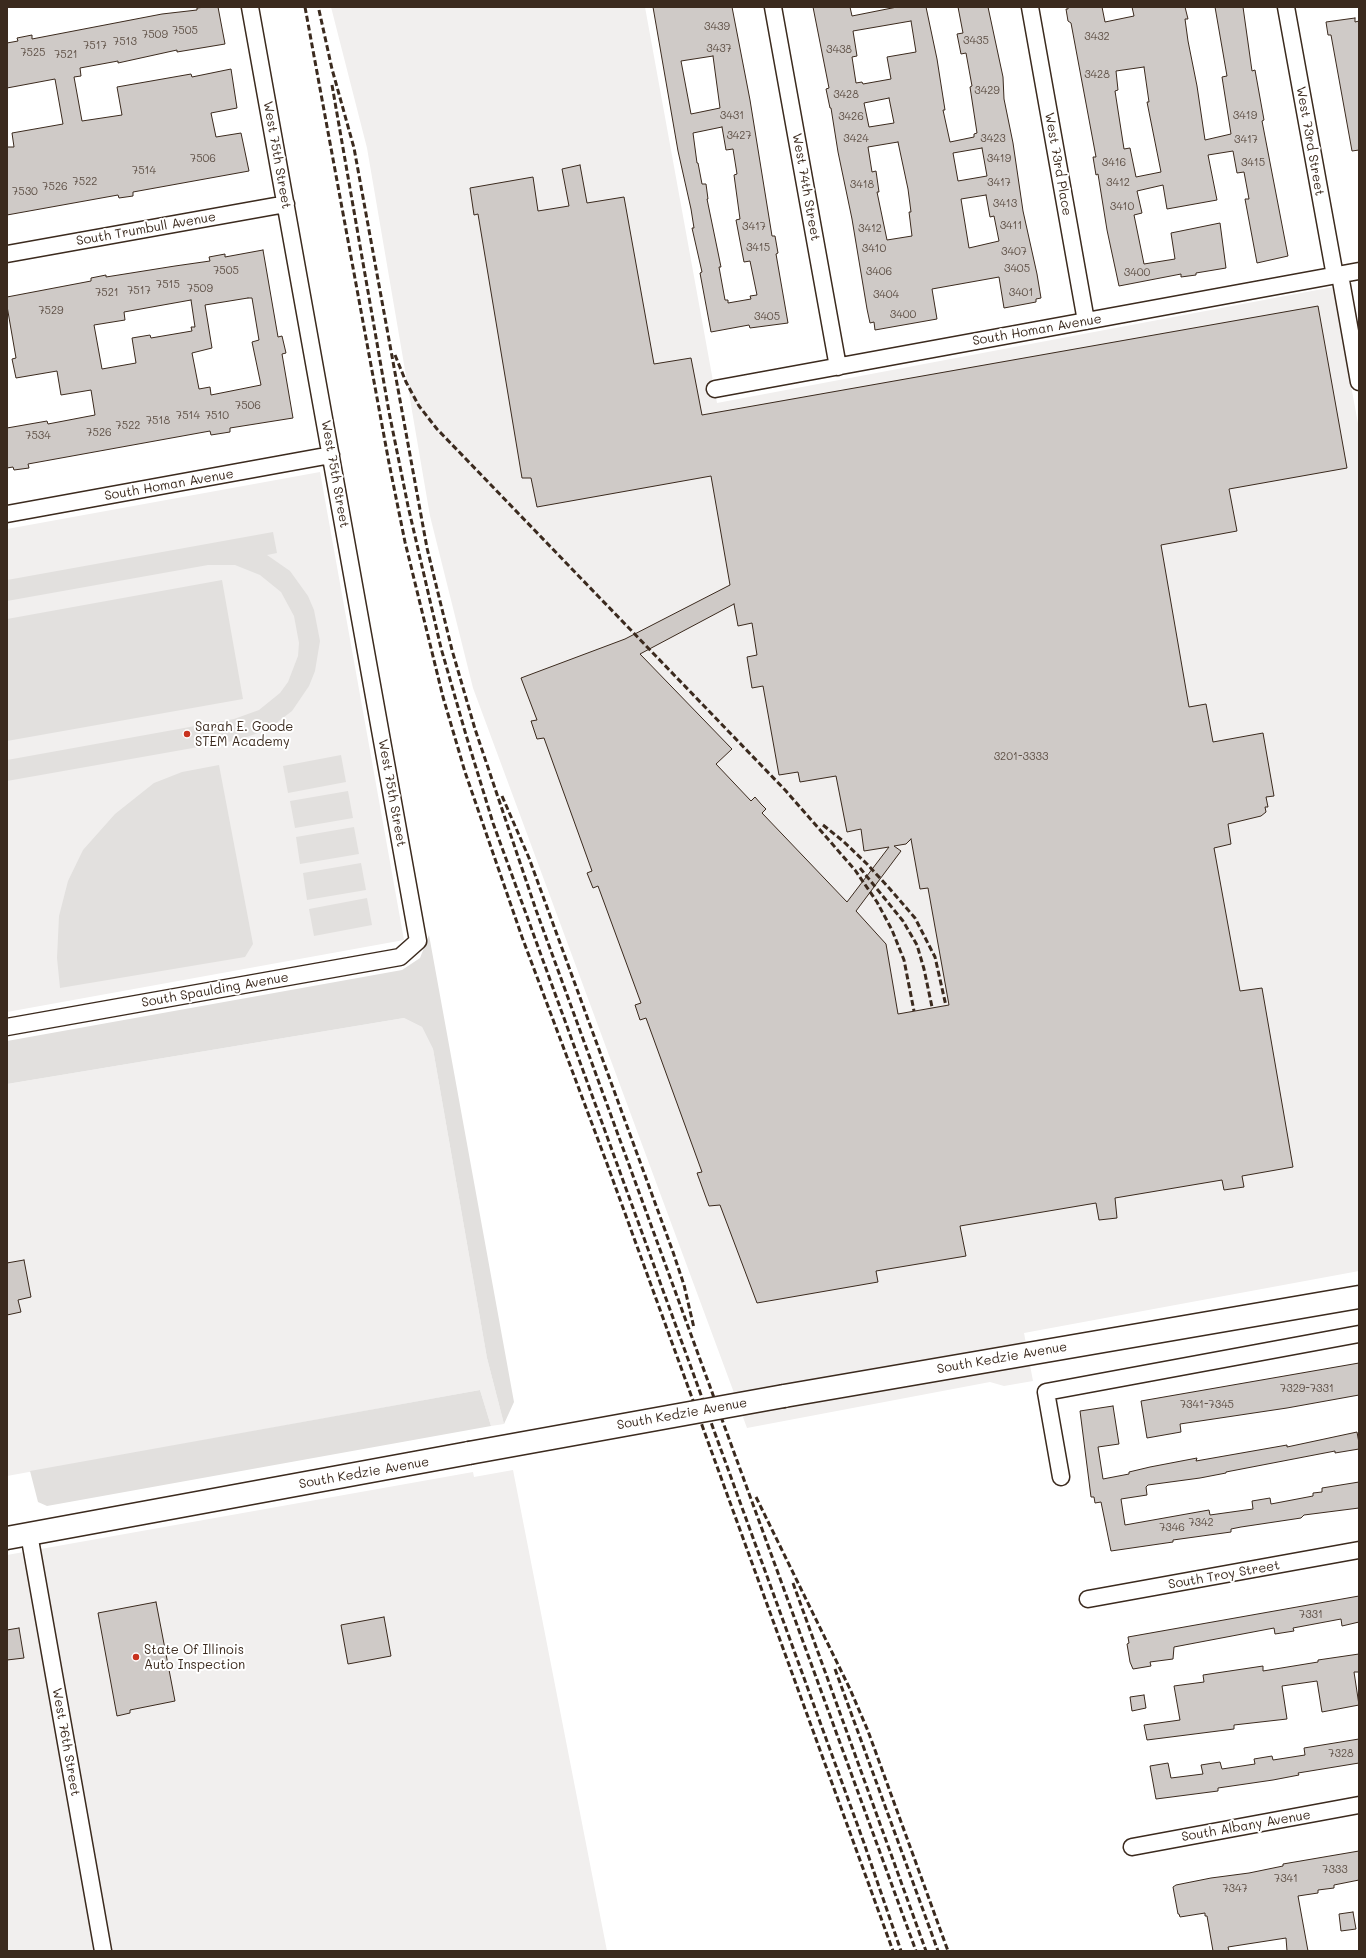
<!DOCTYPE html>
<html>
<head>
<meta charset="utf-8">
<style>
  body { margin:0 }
  #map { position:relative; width:1366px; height:1958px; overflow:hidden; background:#fff; font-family:Mali,sans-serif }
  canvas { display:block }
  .frame { position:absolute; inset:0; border:8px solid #3b2a1e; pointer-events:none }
</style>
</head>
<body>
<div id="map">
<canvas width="1366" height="1958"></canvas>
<div class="frame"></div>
</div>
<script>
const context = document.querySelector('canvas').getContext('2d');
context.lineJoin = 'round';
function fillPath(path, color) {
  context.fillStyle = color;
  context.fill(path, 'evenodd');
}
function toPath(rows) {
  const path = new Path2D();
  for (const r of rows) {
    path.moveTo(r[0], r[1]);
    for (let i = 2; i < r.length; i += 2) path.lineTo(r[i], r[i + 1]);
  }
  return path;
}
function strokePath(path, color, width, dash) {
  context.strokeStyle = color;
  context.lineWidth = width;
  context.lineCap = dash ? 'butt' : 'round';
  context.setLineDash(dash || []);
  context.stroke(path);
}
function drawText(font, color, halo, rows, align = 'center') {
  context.font = font + ' Mali,sans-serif';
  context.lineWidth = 4;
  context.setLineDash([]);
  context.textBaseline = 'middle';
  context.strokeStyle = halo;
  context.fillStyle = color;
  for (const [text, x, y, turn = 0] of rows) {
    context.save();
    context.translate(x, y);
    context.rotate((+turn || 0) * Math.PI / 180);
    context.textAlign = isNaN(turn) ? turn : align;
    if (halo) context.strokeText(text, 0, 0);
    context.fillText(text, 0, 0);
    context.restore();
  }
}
fillPath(toPath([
  [331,7,645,7,717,403,1333,287,1359,429,1359,1271,1024,1333,1033,1381,1004,1386,990,1382,747,1428,473,688,430,516,367,148],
  [320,472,404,940,7,1012,7,529],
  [404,1018,422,1027,433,1049,487,1358,504,1424,491,1426,480,1390,7,1476,7,1084],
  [513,1470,607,1951,7,1951,7,1555,473,1472,474,1477]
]), '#f1efee');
fillPath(toPath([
  [273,532,277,553,267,555,290,571,308,596,314,610,320,641,315,671,309,686,292,711,267,730,238,740,7,781,7,760,234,719,259,710,280,693,288,682,298,656,299,643,294,616,281,592,260,575,235,565,208,565,7,601,7,580],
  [222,580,243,699,7,741,7,619],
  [341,755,346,782,288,793,283,766],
  [219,765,253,944,245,957,60,988,57,958,59,916,68,881,83,850,115,814,154,783,182,772],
  [348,791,353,818,295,828,290,801],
  [354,827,359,854,300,864,296,837],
  [361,863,366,890,307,900,303,873],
  [367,898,372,925,314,936,309,909],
  [429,935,514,1402,504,1424,487,1358,433,1049,422,1027,404,1018,7,1084,7,1041,402,970,420,958],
  [480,1390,491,1426,47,1506,38,1502,30,1471]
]), '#e2e0de');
const building = toPath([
  [205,7,218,7,225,44,177,52,177,50,118,63,118,61,80,68,81,76,74,77,82,121,122,115,117,87,191,74,192,77,231,69,237,108,211,113,216,137,241,133,249,171,133,192,133,196,119,198,118,195,7,215,7,147,14,147,12,133,63,124,55,79,7,88,7,43,18,41,17,38,32,35,32,39,162,14,197,10,197,8,205,7],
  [653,7,732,7,750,100,772,236,775,236,778,253,776,254,788,323,750,328,749,325,711,332,700,273,702,272,692,228,694,228,691,209,678,151,653,7],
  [713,56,720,108,691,114,681,61,713,56],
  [722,127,726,150,733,149,737,174,734,175,740,219,736,220,744,262,750,261,757,295,750,296,751,299,728,303,728,300,725,300,719,267,721,267,707,199,708,199,706,184,702,184,698,163,697,163,693,133,722,127],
  [813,7,850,7,852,16,897,7,926,7,937,59,945,110,943,110,950,142,974,137,974,134,977,133,970,87,972,86,966,53,961,54,957,34,963,33,958,7,988,7,1003,77,1004,99,1013,143,1023,211,1037,274,1041,298,1036,299,1036,302,1004,308,999,277,932,289,937,319,875,330,874,322,870,323,867,309,852,219,838,152,831,108,830,108,826,89,829,88,813,7],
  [911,21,916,52,887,57,891,79,863,84,862,82,856,83,852,57,857,56,853,31,911,21],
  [889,98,894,123,869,127,864,103,889,98],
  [898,142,908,189,911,212,909,212,912,236,887,240,877,192,879,192,876,171,872,172,868,147,898,142],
  [982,148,987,176,958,181,953,153,982,148],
  [986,195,990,217,994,216,999,241,969,248,961,199,986,195],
  [1068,7,1102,7,1105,22,1134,16,1132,7,1185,7,1188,19,1185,19,1188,41,1197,86,1205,140,1231,134,1222,77,1227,76,1215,7,1243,7,1252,71,1255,70,1264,120,1262,121,1288,256,1257,263,1245,199,1249,199,1244,172,1237,173,1233,151,1208,155,1217,200,1167,209,1163,185,1137,191,1142,213,1134,215,1144,264,1175,259,1171,233,1220,223,1226,268,1196,273,1196,275,1181,277,1181,274,1119,286,1107,230,1098,174,1096,175,1093,157,1096,157,1071,23,1068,21,1066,9,1068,9,1068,7],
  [1144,67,1149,102,1147,102,1161,172,1136,177,1130,148,1124,149,1115,91,1118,90,1116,71,1144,67],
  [1355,18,1355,22,1359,21,1359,150,1352,151,1331,35,1328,35,1326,22,1355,18],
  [580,165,587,203,624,197,654,364,691,358,702,415,1318,306,1347,468,1229,489,1237,531,1161,545,1189,707,1206,704,1213,742,1263,733,1274,796,1266,797,1268,807,1265,807,1266,812,1261,816,1228,824,1231,844,1214,848,1240,991,1262,988,1293,1167,1242,1176,1244,1187,1224,1190,1222,1180,1115,1198,1117,1218,1099,1220,1096,1203,960,1226,966,1256,876,1271,878,1282,757,1303,720,1205,709,1206,697,1173,702,1172,646,1018,640,1020,635,1005,641,1003,598,886,593,888,587,873,592,871,544,738,537,739,531,721,537,720,521,678,625,639,730,585,711,476,537,507,531,478,522,478,478,214,474,215,470,188,533,177,538,211,569,206,562,169,580,165],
  [734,604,738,626,752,623,757,655,747,657,752,688,763,686,779,775,798,772,800,782,836,776,847,832,861,829,864,851,889,847,847,902,762,813,766,809,761,804,755,797,751,801,716,764,732,749,640,654,734,604],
  [911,839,920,889,928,888,949,1005,898,1014,886,944,856,911,901,851,894,846,906,844,911,839],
  [263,250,278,337,282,336,286,353,282,354,293,418,230,428,230,432,211,435,210,431,28,464,29,468,14,470,13,467,7,468,7,428,47,421,48,424,95,415,91,390,61,395,57,371,16,378,12,359,16,358,7,306,7,297,91,281,91,278,106,275,106,277,175,266,210,261,209,257,225,254,225,257,263,250],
  [248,298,252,298,259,340,252,342,261,385,211,395,210,387,199,389,192,353,212,348,205,305,248,298],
  [191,300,195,327,191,327,192,331,151,338,150,335,132,338,136,363,102,369,94,325,125,320,124,312,191,300],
  [24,1260,31,1297,18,1300,21,1312,7,1315,7,1263,24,1260],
  [1359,1363,1359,1395,1287,1408,1180,1424,1181,1432,1147,1438,1141,1401,1359,1363],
  [1113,1406,1119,1444,1098,1447,1103,1479,1129,1474,1129,1472,1150,1467,1197,1458,1196,1461,1287,1445,1287,1447,1357,1432,1359,1443,1359,1449,1335,1453,1335,1451,1226,1472,1226,1473,1200,1478,1148,1485,1146,1487,1147,1495,1121,1499,1125,1525,1209,1510,1210,1515,1253,1509,1252,1501,1270,1498,1271,1504,1313,1496,1313,1493,1322,1492,1322,1488,1359,1482,1359,1508,1304,1515,1301,1518,1241,1527,1231,1529,1231,1532,1173,1540,1173,1542,1111,1551,1101,1502,1095,1503,1094,1497,1091,1497,1080,1411,1113,1406],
  [1359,1596,1359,1622,1342,1626,1341,1619,1293,1628,1294,1631,1275,1634,1274,1628,1174,1647,1173,1659,1150,1662,1151,1666,1133,1669,1130,1662,1127,1644,1129,1643,1128,1637,1359,1596],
  [156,1602,175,1701,130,1710,130,1713,117,1716,98,1613,156,1602],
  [384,1617,391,1656,348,1664,341,1625,384,1617],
  [19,1628,24,1658,7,1660,7,1630,19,1628],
  [1359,1654,1359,1672,1354,1672,1359,1705,1322,1712,1317,1681,1282,1686,1287,1719,1234,1725,1234,1729,1147,1740,1144,1725,1180,1720,1174,1686,1204,1682,1203,1675,1263,1666,1263,1671,1318,1662,1318,1660,1359,1654],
  [1144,1695,1146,1708,1132,1711,1130,1697,1144,1695],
  [1359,1739,1359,1763,1298,1773,1299,1775,1273,1780,1218,1788,1218,1791,1156,1799,1150,1766,1168,1763,1171,1778,1203,1774,1201,1765,1220,1762,1222,1769,1255,1764,1254,1759,1272,1756,1273,1760,1305,1755,1304,1748,1359,1739],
  [1359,1851,1359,1880,1334,1885,1334,1888,1318,1890,1318,1893,1298,1896,1308,1951,1287,1951,1286,1938,1228,1947,1229,1951,1213,1951,1207,1916,1205,1916,1205,1913,1180,1917,1179,1914,1178,1914,1173,1887,1176,1885,1211,1878,1249,1873,1283,1866,1283,1864,1359,1851],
  [1353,1912,1356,1929,1341,1931,1339,1914,1353,1912]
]);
fillPath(building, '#cfcac7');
strokePath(building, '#3b2a1e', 1);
const street = toPath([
  [773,7,838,367],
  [1030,7,1086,321],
  [1286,7,1335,276],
  [7,254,286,204],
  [1340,275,1359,382],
  [715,389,1359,271],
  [7,514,331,455],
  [7,1027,400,957,418,941,250,7],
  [1061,1477,1046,1392,1359,1334],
  [29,1534,103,1951],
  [1088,1599,1359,1550],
  [1132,1847,1359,1805]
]);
const secondary = toPath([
  [784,1396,1359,1297],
  [7,1538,469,1453]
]);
strokePath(street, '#3b2a1e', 19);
strokePath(secondary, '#3b2a1e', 25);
strokePath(street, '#fff', 16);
strokePath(secondary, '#fff', 22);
strokePath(toPath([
  [305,7,389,463,405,542,443,697,465,772,522,937,606,1161,893,1951],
  [319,10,332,69,354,148,427,548,452,650,475,729,536,910,916,1951],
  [332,85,389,412,408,506,441,648,466,735,493,823,864,1843,901,1951],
  [395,355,406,382,419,406,437,429,786,791,855,870,877,902,892,930,904,960,914,1011],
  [502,796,529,858,673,1252,684,1285,694,1328],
  [823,825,843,841,867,864,890,889,915,918,935,957,946,1006],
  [860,868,903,921,917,945,924,969,932,1007],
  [756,1497,850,1689,868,1731,948,1951],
  [793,1583,926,1951],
  [835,1669,938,1951]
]), '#3b2a1e', 3, [6, 3]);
const secondaryBridge = toPath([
  [469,1453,784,1396]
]);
strokePath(secondaryBridge, '#3b2a1e', 25, []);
strokePath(secondaryBridge, '#fff', 22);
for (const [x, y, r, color] of [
  [187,734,4,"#c8321e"],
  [136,1657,4,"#c8321e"]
]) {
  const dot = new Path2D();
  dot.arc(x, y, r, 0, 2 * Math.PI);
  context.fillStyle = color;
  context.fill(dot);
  strokePath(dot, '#fff', 1.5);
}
drawText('11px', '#605248', null, [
  ["3439",717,27],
  ["7505",185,31],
  ["7509",155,35],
  ["3432",1097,37],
  ["3435",976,41],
  ["7513",125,42],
  ["7517",95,46],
  ["3437",719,49],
  ["3438",839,50],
  ["7525",33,53],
  ["7521",66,55],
  ["3428",1097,75],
  ["3429",987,91],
  ["3428",846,95],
  ["3431",732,116],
  ["3419",1245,116],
  ["3426",851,117],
  ["3427",739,136],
  ["3424",856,139],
  ["3423",993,139],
  ["3417",1246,140],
  ["7506",203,159],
  ["3419",999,159],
  ["3416",1114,163],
  ["3415",1253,163],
  ["7514",144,171],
  ["7522",85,182],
  ["3417",999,183],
  ["3412",1118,183],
  ["3418",862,185],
  ["7526",55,187],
  ["7530",25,192],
  ["3413",1005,204],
  ["3410",1122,207],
  ["3411",1011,226],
  ["3417",754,227],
  ["3412",870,229],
  ["3415",758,248],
  ["3410",874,249],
  ["3407",1014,252],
  ["3405",1017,269],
  ["7505",226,271],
  ["3406",879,272],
  ["3400",1137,273],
  ["7515",168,285],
  ["7509",200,289],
  ["7517",139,291],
  ["7521",107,293],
  ["3401",1021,293],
  ["3404",886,295],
  ["7529",51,311],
  ["3400",903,315],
  ["3405",767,317],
  ["7506",248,406],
  ["7514",188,416],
  ["7510",217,416],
  ["7518",158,421],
  ["7522",128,426],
  ["7526",99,433],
  ["7534",38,436],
  ["3201-3333",1021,757],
  ["7329-7331",1307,1389],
  ["7341-7345",1207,1405],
  ["7342",1201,1523],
  ["7346",1172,1528],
  ["7331",1311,1615],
  ["7328",1341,1754],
  ["7333",1335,1870],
  ["7341",1286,1879],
  ["7347",1235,1889]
]);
drawText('13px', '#3b2a1e', '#fff', [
  ["West 73rd Street",1310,141,80],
  ["West 75th Street",277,155,80],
  ["West 73rd Place",1058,164,80],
  ["West 74th Street",806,187,80],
  ["South Trumbull Avenue",146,229,-10],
  ["South Homan Avenue",1037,330,-10],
  ["West 75th Street",335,474,80],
  ["South Homan Avenue",169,485,-10],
  ["West 75th Street",392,793,80],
  ["South Spaulding Avenue",215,990,-10],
  ["South Kedzie Avenue",1002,1358,-10],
  ["South Kedzie Avenue",682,1414,-10],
  ["South Kedzie Avenue",364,1473,-10],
  ["South Troy Street",1224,1575,-10],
  ["West 76th Street",66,1742,80],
  ["South Albany Avenue",1246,1826,-10]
]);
drawText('13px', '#3b2a1e', '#fff', [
  ["Sarah E. Goode",195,727],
  ["STEM Academy",195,742],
  ["State Of Illinois",144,1650],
  ["Auto Inspection",144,1665]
], 'left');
</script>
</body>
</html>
